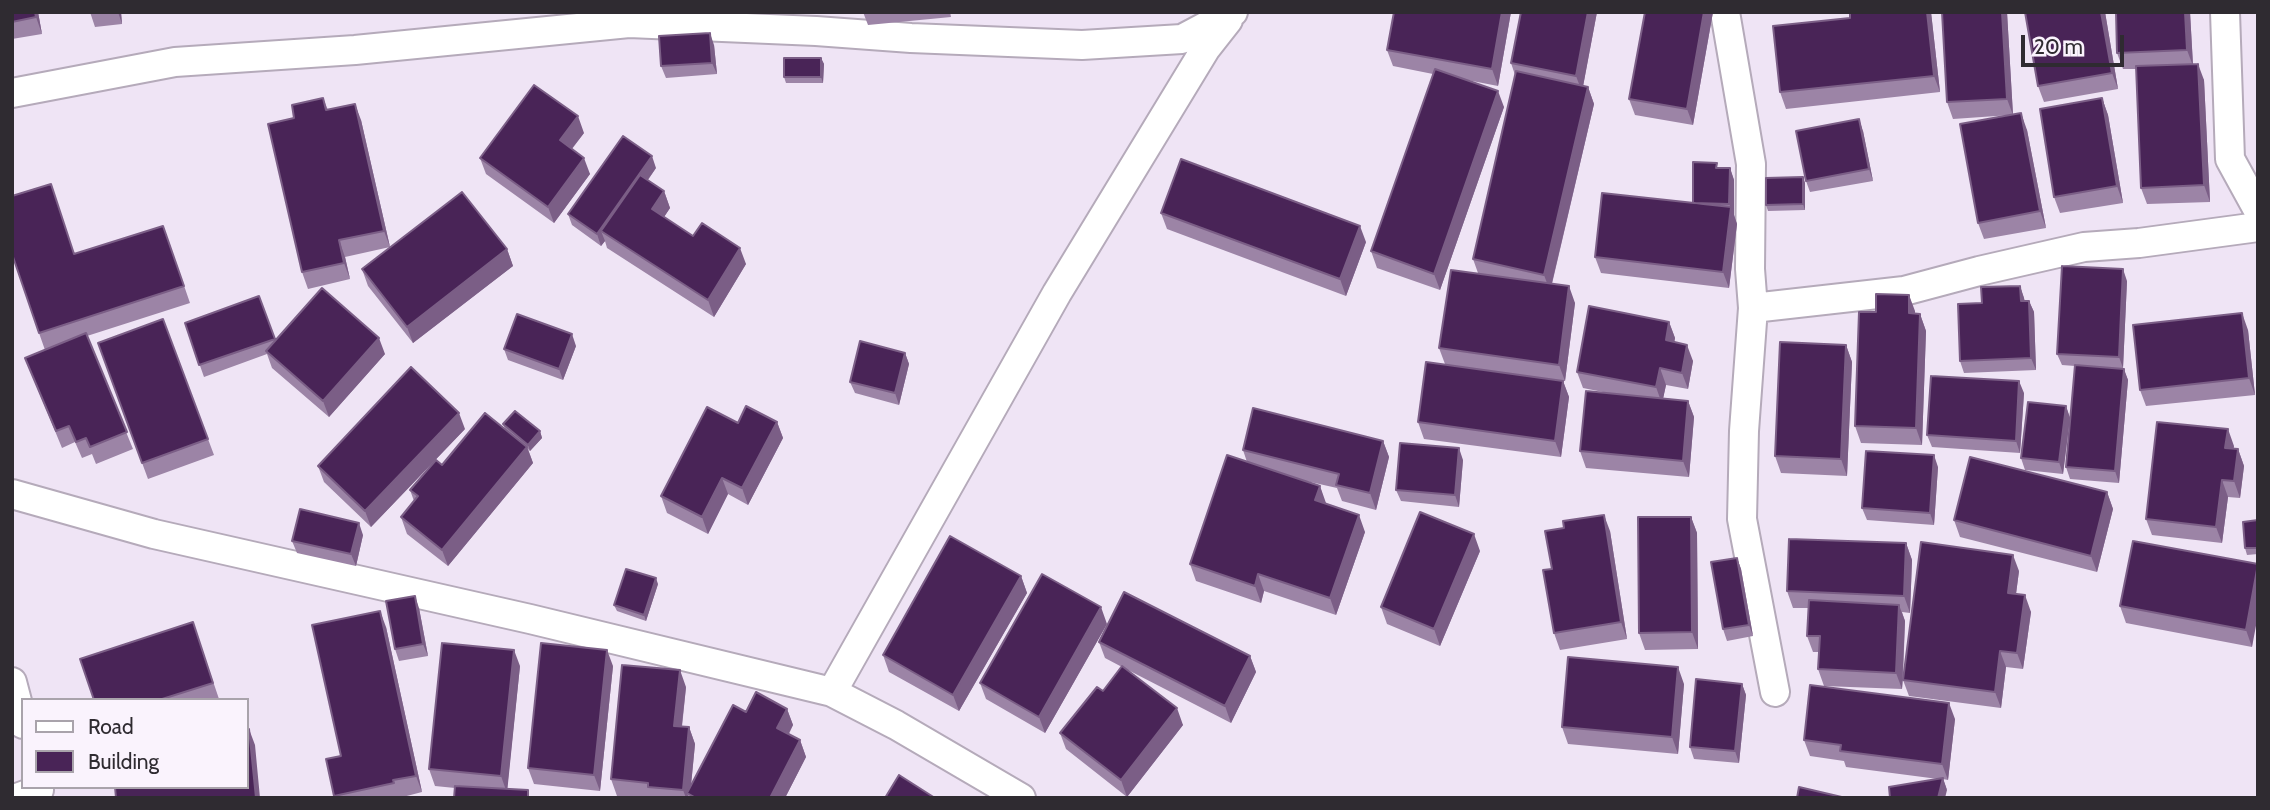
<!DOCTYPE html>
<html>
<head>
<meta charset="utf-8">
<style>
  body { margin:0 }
  #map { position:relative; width:2270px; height:810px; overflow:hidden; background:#efe4f5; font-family:Cabin,sans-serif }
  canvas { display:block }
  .frame { position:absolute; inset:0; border:14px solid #2f2b31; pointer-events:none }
  .legend { position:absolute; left:21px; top:698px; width:228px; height:91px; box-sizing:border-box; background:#faf3fd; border:2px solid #a9a3ab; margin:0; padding:9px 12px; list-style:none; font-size:21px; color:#2f2b31 }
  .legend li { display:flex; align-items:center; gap:14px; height:35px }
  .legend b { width:35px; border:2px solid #a9a3ab }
  .scale { position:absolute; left:2021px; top:35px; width:103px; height:32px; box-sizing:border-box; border:4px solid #2f2b31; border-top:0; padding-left:9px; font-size:21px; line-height:24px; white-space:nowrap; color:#2f2b31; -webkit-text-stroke:5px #faf3fd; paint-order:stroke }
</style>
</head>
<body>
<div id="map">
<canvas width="2270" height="810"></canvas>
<div class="frame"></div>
<ul class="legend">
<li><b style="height:9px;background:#fff"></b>Road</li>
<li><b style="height:19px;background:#492457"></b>Building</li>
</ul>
<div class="scale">20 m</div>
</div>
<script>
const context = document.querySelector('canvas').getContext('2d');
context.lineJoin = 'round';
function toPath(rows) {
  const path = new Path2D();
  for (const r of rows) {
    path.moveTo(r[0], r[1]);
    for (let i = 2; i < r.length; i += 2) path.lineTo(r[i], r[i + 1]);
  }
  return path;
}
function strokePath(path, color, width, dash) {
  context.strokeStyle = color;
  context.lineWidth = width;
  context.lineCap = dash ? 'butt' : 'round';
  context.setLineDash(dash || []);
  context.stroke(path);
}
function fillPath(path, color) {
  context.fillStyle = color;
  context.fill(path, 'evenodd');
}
const minor = toPath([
  [1725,12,1751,164,1750,269,1753,308,1744,431,1742,519,1775,692],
  [2225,12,2230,159,2258,210],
  [12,93,175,62,355,50,629,23,816,31,911,38,1082,45,1182,39,1233,12],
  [1753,308,1904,291,1979,271,2084,247,2139,243,2258,227],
  [12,494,154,534,530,619,832,692,896,725,1021,798],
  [12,682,23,724],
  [832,692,1057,293,1206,48,1228,20],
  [17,798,39,790]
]);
strokePath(minor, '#b5aaba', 32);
strokePath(minor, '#fff', 28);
fillPath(toPath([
  [12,12,38,12,42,34,12,39],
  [90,12,121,12,122,24,95,27],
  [863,12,950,12,951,17,868,25],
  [1511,12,1498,86,1467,80,1504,107,1440,290,1377,268,1371,251,1433,74,1393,66,1387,50],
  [1521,12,1597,12,1583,86,1588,87,1594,104,1552,284,1575,303,1565,381,1563,381,1569,397,1561,457,1424,439,1418,422,1445,364,1439,348,1478,273,1473,259,1515,75,1511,63],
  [1713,12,1693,125,1635,115,1629,99],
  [1931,12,1940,92,1786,109,1780,92,1850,18],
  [1942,12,2007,12,2013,115,2027,130,2046,228,1984,239,1978,223,2011,115,1953,119,1947,102],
  [2105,12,2118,89,2044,102,2038,86],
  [2116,12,2190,12,2193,64,2204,80,2210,202,2147,204,2141,188,2136,69,2123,69,2117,53],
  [714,45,717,74,666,78,661,66],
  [821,58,824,64,823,83,786,83,784,77],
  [323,98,328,110,361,120,390,247,345,257,350,279,308,289,302,272,294,118],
  [2102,98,2108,115,2123,203,2060,213,2054,197],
  [1863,131,1873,181,1810,192,1806,181],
  [584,133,572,149,590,174,554,223,486,174,480,158],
  [656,168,648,180,664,191,670,208,664,217,693,236,746,264,714,317,607,248,605,241,601,246,572,225,568,214],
  [1719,168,1730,168,1734,180,1734,215,1737,224,1729,288,1601,273,1595,257,1693,203],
  [1803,177,1805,183,1805,210,1768,211,1766,205],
  [1161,213,1366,242,1346,296,1167,229],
  [169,242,190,303,87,336,133,449,96,464,92,454,82,458,75,442,62,448,25,358,45,350,39,333,75,254],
  [507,249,513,266,413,343,368,286,362,269],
  [2127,281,2123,368,2128,380,2119,483,2070,479,2066,467,2075,366,2062,365,2057,354],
  [2020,286,2025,301,2029,301,2034,312,2036,370,1964,373,1960,361,1982,303],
  [1909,295,1915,314,1920,314,1926,331,1922,445,1861,443,1855,426,1876,312],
  [259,296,275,340,385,354,329,417,272,368,267,354,204,377,185,323],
  [163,319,214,455,148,479,98,343],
  [1669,322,1675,338,1674,342,1693,361,1688,389,1666,385,1663,398,1688,401,1694,417,1689,477,1586,468,1580,451,1608,393,1583,388,1577,372],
  [2248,330,2255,395,2146,406,2140,390],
  [1846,345,1852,362,1847,476,1781,473,1775,456],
  [576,346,563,380,508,360,504,349],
  [905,353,909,364,899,405,855,393,850,382],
  [2024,393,2020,453,1932,447,1927,435],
  [2066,406,2070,418,2063,474,2025,470,2021,458],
  [777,422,783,438,748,505,728,494,708,534,667,513,661,496,738,423],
  [503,424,540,431,542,438,530,451,528,449,533,463,448,566,407,534,401,517,414,501,410,490,442,465,505,429],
  [465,429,371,527,324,482,318,466],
  [1383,441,1389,457,1376,510,1342,501,1337,488,1297,479,1320,486,1325,504,1365,532,1336,615,1264,591,1261,603,1196,581,1190,564,1247,462,1243,450],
  [2234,446,2233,449,2238,449,2244,466,2240,498,2228,497,2222,543,2152,535,2146,519],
  [1463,460,1459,507,1401,501,1396,490],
  [1938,467,1934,525,1867,520,1862,508],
  [2107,492,2113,509,2097,572,1960,537,1954,520],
  [1691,517,1697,533,1698,649,1645,650,1639,633],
  [2258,520,2258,554,2247,555,2245,548],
  [1610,531,1627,639,1560,650,1554,633,1552,569],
  [363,535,356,566,297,553,292,541],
  [1906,543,1912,560,1910,613,1902,612,1905,621,1903,679,2019,571,2016,594,2031,612,2023,669,2006,667,2001,708,1909,696,1903,680,1902,689,1824,686,1818,669,1819,652,1813,652,1807,636,1809,608,1793,608,1787,591],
  [1480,551,1440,646,1387,624,1381,607],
  [1737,558,1741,569,1753,636,1727,641,1723,629],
  [2258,564,2252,647,2126,623,2120,606],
  [1021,576,1027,593,959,711,889,672,883,655],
  [658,584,646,621,617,611,614,605],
  [419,608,428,656,399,661,395,649],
  [193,622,219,699,94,700],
  [1107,624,1045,733,986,699,980,683],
  [386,627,422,792,399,798,335,798,326,759,341,756],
  [1099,642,1250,656,1256,672,1231,723,1128,670,1183,725,1127,797,1066,749,1060,733,1103,691,1122,667,1105,658],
  [520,666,507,789,455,788,435,786,429,769],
  [613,666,600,791,534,784,528,768],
  [1684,684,1678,754,1568,744,1562,727],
  [1742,684,1746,695,1739,763,1694,759,1690,747],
  [686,687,682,727,689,727,695,744,691,786,746,712,787,709,793,725,789,734,800,740,806,757,785,798,636,798,617,796,611,779],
  [1955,719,1948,780,1943,779,1947,790,1938,779,1846,767,1844,761,1810,756,1804,740]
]), '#9c84a6');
fillPath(toPath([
  [35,12,38,12,42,34,36,17],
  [118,12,121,12,122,24],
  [1502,12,1511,12,1498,86,1492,69],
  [1588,12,1597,12,1582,92,1576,76],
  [1704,12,1713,12,1693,125,1687,109],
  [1927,12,1931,12,1940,92,1934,76],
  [2002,12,2007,12,2013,115,2007,99],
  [2101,12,2105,12,2118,89,2112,73],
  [2185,12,2190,12,2193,66,2187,50],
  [710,33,714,45,717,74,712,63],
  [821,58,824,64,823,83,821,77],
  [2198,64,2204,80,2210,202,2204,185],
  [1588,87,1594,104,1550,291,1544,275],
  [1498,91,1504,107,1440,290,1434,274],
  [2102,98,2108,115,2123,203,2117,186],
  [355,104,361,120,390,247,384,231],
  [2021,113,2027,130,2046,228,2040,211],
  [578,116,584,133,566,156,560,140],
  [1859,119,1863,131,1873,181,1869,169],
  [652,156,656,168,608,236,601,231,605,241,601,246,597,234],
  [584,158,590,174,554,223,548,207],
  [1730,168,1734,180,1734,215,1737,224,1729,288,1723,272,1731,208,1729,204],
  [1803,177,1805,183,1805,210,1803,204],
  [664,191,670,208,658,226,652,209],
  [1360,226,1366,242,1346,296,1340,279],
  [339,240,345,257,350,279,344,263],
  [740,248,746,264,714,317,708,300],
  [507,249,513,266,413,343,407,327],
  [2123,269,2127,281,2123,368,2119,357],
  [1569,286,1575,303,1565,381,1559,365],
  [2020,286,2024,298,2025,313,2021,301],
  [1909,295,1915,311,1915,330,1909,313],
  [2029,301,2034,312,2036,370,2031,358],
  [2242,313,2248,330,2255,395,2249,378],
  [1920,314,1926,331,1922,445,1916,428],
  [1669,322,1675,338,1672,357,1666,340],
  [572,334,576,346,563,380,559,369],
  [379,338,385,354,329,417,323,401],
  [1687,345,1693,361,1688,389,1682,373],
  [1846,345,1852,362,1847,476,1841,459],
  [905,353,909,364,899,405,895,393],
  [1660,368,1666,385,1662,404,1656,387],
  [2124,369,2128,380,2119,483,2115,471],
  [1563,381,1569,397,1561,457,1555,441],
  [2019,381,2024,393,2020,453,2016,441],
  [1688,401,1694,417,1689,477,1683,461],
  [2066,406,2070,418,2063,474,2059,462],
  [459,413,465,429,371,527,365,511],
  [777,422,783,438,748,505,742,488],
  [2228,429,2234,446,2231,464,2225,448],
  [540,431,542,438,530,451,528,445],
  [1383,441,1389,457,1376,510,1370,493],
  [527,447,533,463,448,566,442,550],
  [1459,448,1463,460,1459,507,1455,495],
  [2238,449,2244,466,2240,498,2234,481],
  [1934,455,1938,467,1934,525,1930,513],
  [722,478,728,494,708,534,702,517],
  [2222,480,2228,497,2222,543,2216,527],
  [1320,486,1326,503,1321,517,1315,500],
  [2107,492,2113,509,2097,572,2091,556],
  [1359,515,1365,532,1336,615,1330,598],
  [1604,515,1610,531,1627,639,1621,622],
  [1691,517,1697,533,1698,649,1692,632],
  [359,523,363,535,356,566,351,554],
  [1474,534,1480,551,1440,646,1434,629],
  [1906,543,1912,560,1910,613,1904,596],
  [2013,555,2019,571,2014,609,2008,593],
  [1737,558,1741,569,1753,636,1749,625],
  [2258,566,2258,615,2252,647,2246,630],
  [1258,574,1264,591,1261,603,1255,586],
  [1021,576,1027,593,959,711,953,695],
  [656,578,658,584,646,621,644,615],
  [2025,595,2031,612,2023,669,2017,653],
  [415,596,419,608,428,656,423,644],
  [1899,605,1905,621,1902,689,1896,673],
  [1101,607,1107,624,1045,733,1039,717],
  [380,611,386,627,422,792,416,776],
  [514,650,520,666,507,793,501,776],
  [607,650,613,666,600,791,594,775],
  [2000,651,2006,667,2001,708,1995,692],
  [1250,656,1256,672,1231,723,1225,706],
  [1678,667,1684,684,1678,754,1672,737],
  [680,670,686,687,680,742,674,726],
  [1742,684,1746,695,1739,763,1735,751],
  [1949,703,1955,719,1948,780,1942,764],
  [1177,708,1183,725,1127,797,1121,780],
  [787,709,793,725,783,744,777,728],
  [689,727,695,744,690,795,687,793,689,798,686,798,683,790],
  [249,729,255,745,260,798,256,798],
  [800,740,806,757,785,798,770,798],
  [1943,778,1947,790,1945,798,1938,798]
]), '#7b5e86');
const building = toPath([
  [12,12,35,12,36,17,12,22,12,12],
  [1394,12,1502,12,1492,69,1387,50,1394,12],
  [1521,12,1588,12,1576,76,1511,63,1521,12],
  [1645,12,1704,12,1687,109,1629,99,1645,12],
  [1850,12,1927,12,1934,76,1780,92,1773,26,1850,18,1850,12],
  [1942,12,2002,12,2007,99,1947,102,1942,12],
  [2025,12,2101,12,2112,73,2038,86,2025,12],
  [2116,12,2185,12,2187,50,2117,53,2116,12],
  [710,33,712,63,661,66,659,36,710,33],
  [784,58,821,58,821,77,784,77,784,58],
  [2198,64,2204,185,2141,188,2136,66,2198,64],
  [1435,69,1498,91,1434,274,1371,251,1435,69],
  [1516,71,1588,87,1544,275,1473,259,1516,71],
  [534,85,578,116,560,140,584,158,548,207,480,158,534,85],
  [323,98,326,110,355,104,384,231,339,240,344,263,302,272,268,124,294,118,292,105,323,98],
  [2102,98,2117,186,2054,197,2040,109,2102,98],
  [2021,113,2040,211,1978,223,1960,124,2021,113],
  [1859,119,1869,169,1806,181,1796,131,1859,119],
  [623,136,652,156,597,234,568,214,623,136],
  [1181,159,1360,226,1340,279,1161,213,1181,159],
  [1693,162,1717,163,1716,168,1730,168,1729,204,1693,203,1693,162],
  [640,175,664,191,652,209,693,236,702,223,740,248,708,300,601,231,640,175],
  [1803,177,1803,204,1766,205,1766,178,1803,177],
  [51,184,74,254,163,226,184,286,39,333,12,254,12,196,51,184],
  [462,192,507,249,407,327,362,269,462,192],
  [1602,193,1731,207,1723,272,1595,257,1602,193],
  [2062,266,2123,269,2119,357,2057,354,2062,266],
  [1451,270,1569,286,1559,365,1439,348,1451,270],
  [2020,286,2021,301,2029,301,2031,358,1960,361,1958,304,1982,303,1981,287,2020,286],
  [322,288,379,338,323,401,266,351,322,288],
  [1876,294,1909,295,1909,313,1920,314,1916,428,1855,426,1859,312,1876,312,1876,294],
  [259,296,275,339,199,365,185,323,259,296],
  [1589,306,1669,322,1666,340,1687,345,1682,373,1660,368,1656,387,1577,372,1589,306],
  [2242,313,2249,378,2140,390,2133,325,2242,313],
  [517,314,572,334,559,369,504,349,517,314],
  [163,319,208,439,142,463,98,343,163,319],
  [86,333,127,432,90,447,86,438,76,442,69,426,56,431,25,358,86,333],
  [860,341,905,353,895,393,850,382,860,341],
  [1780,342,1846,345,1841,459,1775,456,1780,342],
  [1426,362,1563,381,1555,441,1418,422,1426,362],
  [2075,365,2124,369,2115,471,2066,467,2075,365],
  [411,367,459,413,365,511,318,466,411,367],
  [1931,376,2019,381,2016,441,1927,435,1931,376],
  [1586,391,1688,401,1683,461,1580,451,1586,391],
  [2028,402,2066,406,2059,462,2021,458,2028,402],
  [746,406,777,422,742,488,722,478,702,517,661,496,707,407,738,423,746,406],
  [1253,408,1383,441,1370,493,1336,485,1339,474,1243,450,1253,408],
  [515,411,540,431,528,445,503,424,515,411],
  [485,413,527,447,442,550,401,517,418,496,410,490,436,460,442,465,485,413],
  [2157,422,2228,429,2225,448,2238,449,2234,481,2222,480,2216,527,2146,519,2157,422],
  [1400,443,1459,448,1455,495,1396,490,1400,443],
  [1866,451,1934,455,1930,513,1862,508,1866,451],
  [1227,455,1320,486,1315,500,1359,515,1330,598,1258,574,1255,586,1190,564,1227,455],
  [1970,457,2107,492,2091,556,1954,520,1970,457],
  [300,509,359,523,351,554,292,541,300,509],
  [1420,512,1474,534,1434,629,1381,607,1420,512],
  [1604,515,1621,622,1554,633,1543,570,1552,569,1545,531,1564,528,1563,521,1604,515],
  [1638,517,1691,517,1692,632,1639,633,1638,517],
  [2258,520,2258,548,2245,548,2243,522,2258,520],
  [950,536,1021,576,953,695,883,655,950,536],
  [1789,539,1906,543,1904,596,1787,591,1789,539],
  [2133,541,2258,564,2246,630,2120,606,2133,541],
  [1921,542,2013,555,2008,593,2025,595,2017,653,2000,651,1995,692,1903,680,1921,542],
  [1737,558,1749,625,1723,629,1711,562,1737,558],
  [626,569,656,578,644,615,614,605,626,569],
  [1042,574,1101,607,1039,717,980,683,1042,574],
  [1124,592,1250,656,1225,706,1099,642,1124,592],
  [415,596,423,644,395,649,386,601,415,596],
  [1809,600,1899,605,1896,673,1818,669,1820,636,1807,636,1809,600],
  [380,611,416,776,393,780,394,783,334,796,326,759,341,756,312,625,380,611],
  [193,622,213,683,159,700,94,700,80,659,193,622],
  [442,643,514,650,501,776,429,769,442,643],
  [541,643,607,650,594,775,528,768,541,643],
  [1568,657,1678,667,1672,737,1562,727,1568,657],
  [622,665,680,670,674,726,689,727,683,790,648,787,648,783,611,779,622,665],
  [1122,666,1177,708,1121,780,1060,733,1097,687,1103,691,1122,666],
  [1696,679,1742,684,1735,751,1690,747,1696,679],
  [1810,685,1949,703,1942,764,1840,751,1841,745,1804,740,1810,685],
  [756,692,787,709,777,728,800,740,770,798,696,798,687,793,733,705,746,712,756,692],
  [247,729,249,729,256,798,116,798,115,787,247,787,247,729],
  [899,775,935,798,885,798,899,775],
  [1943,778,1938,798,1890,798,1889,787,1943,778],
  [455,786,528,790,528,798,454,798,455,786],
  [1799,787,1846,798,1797,798,1799,787]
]);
fillPath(building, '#492457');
strokePath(building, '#7b5e86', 2);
</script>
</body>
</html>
